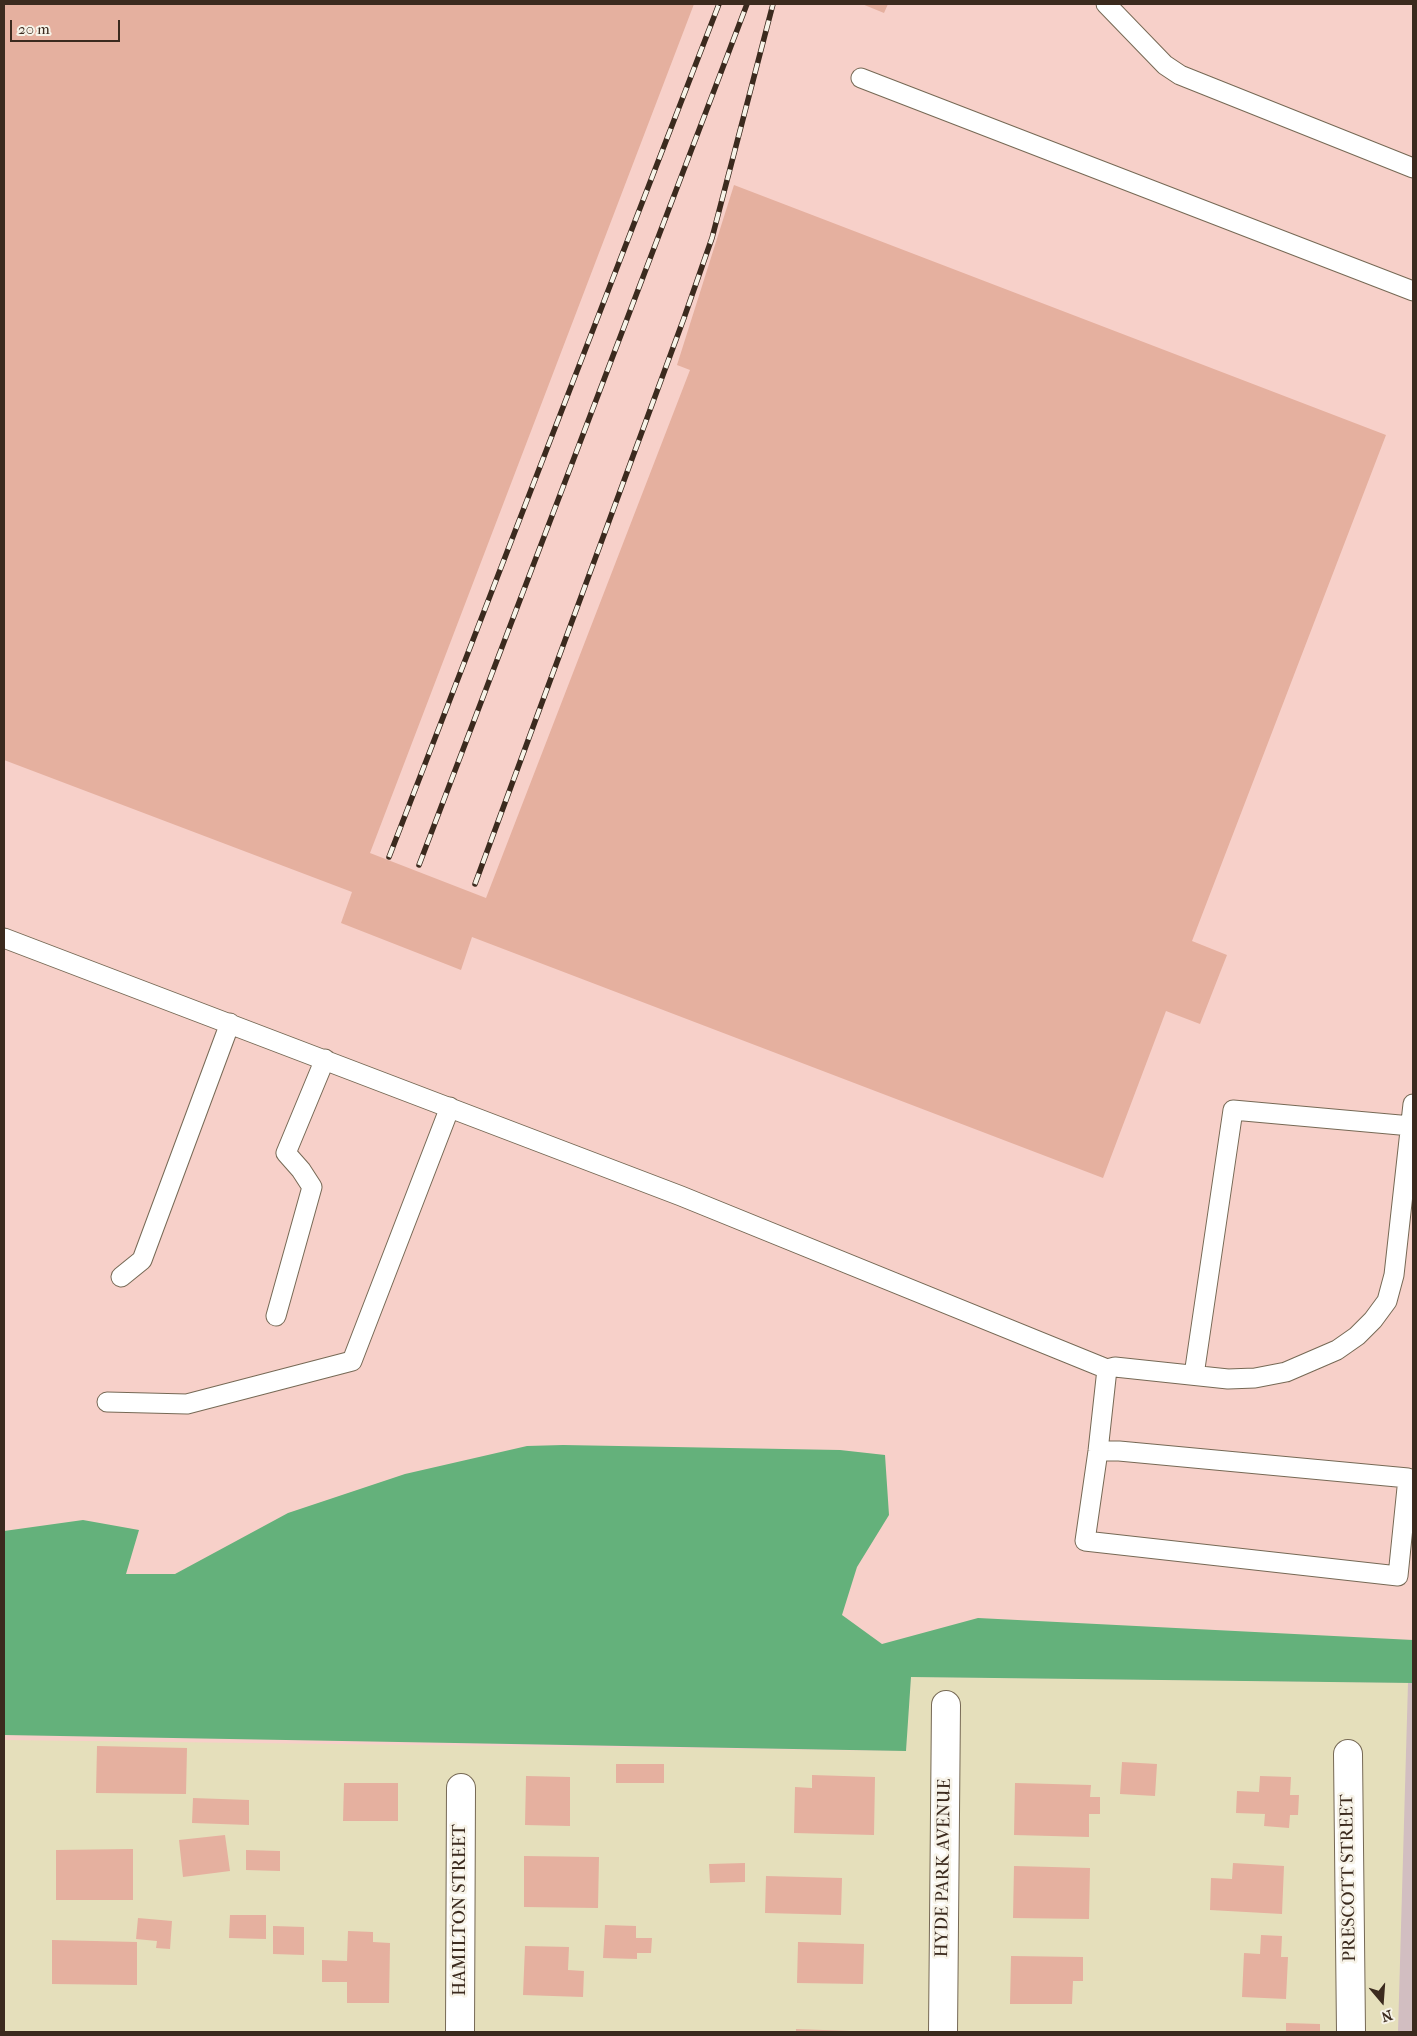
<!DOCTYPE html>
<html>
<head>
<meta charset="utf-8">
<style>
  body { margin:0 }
  #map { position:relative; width:1417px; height:2036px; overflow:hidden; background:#e5dfbb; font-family:"IM FELL French Canon",serif }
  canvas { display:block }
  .frame { position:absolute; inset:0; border:5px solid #3b2a1e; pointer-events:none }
  .north { position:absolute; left:1357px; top:1976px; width:50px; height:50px; -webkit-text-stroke:4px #f7f3e8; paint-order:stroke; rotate:162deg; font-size:14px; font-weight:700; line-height:20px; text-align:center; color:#3b2a1e }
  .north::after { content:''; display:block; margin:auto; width:18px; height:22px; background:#3b2a1e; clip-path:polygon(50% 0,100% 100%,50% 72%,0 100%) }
  .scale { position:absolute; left:10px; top:20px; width:110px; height:22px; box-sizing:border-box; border:2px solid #3b2a1e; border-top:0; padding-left:6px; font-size:15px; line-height:18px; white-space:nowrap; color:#3b2a1e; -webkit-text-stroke:4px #f7f3e8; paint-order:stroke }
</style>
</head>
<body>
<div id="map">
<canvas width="1417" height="2036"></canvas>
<div class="frame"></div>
<div class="north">N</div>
<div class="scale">20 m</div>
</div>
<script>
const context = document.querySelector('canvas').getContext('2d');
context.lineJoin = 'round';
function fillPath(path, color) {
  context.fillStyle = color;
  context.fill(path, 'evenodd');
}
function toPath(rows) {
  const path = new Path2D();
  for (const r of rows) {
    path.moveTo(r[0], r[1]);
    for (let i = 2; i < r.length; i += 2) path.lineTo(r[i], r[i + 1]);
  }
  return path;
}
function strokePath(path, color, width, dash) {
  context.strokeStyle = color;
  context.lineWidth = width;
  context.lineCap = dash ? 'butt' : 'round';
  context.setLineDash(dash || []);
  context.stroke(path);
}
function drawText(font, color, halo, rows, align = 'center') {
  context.font = font + ' "IM FELL French Canon",serif';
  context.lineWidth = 5;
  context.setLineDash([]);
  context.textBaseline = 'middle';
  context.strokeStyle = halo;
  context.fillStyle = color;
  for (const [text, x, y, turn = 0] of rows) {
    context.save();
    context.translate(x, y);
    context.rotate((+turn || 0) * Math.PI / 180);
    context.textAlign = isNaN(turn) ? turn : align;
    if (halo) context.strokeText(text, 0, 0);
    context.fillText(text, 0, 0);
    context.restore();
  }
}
fillPath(toPath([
  [4,4,1413,4,1413,1683,911,1677,906,1751,4,1740]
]), '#f7d0c9');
fillPath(toPath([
  [1408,1683,1413,1683,1413,2032,1398,2032]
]), '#d2bec1');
fillPath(toPath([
  [563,1445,840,1450,885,1455,889,1515,857,1567,842,1615,882,1644,978,1618,1413,1640,1413,1683,911,1677,906,1751,4,1735,4,1531,83,1520,139,1530,126,1574,175,1574,288,1513,405,1474,527,1446]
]), '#64b17b');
fillPath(toPath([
  [4,4,694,4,370,853,486,898,690,370,677,365,734,185,1386,435,1192,941,1227,955,1200,1024,1166,1011,1103,1178,472,937,461,970,341,923,352,892,4,760],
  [862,4,888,4,884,13],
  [97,1746,187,1748,186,1794,96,1793],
  [1122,1762,1157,1764,1155,1796,1120,1794],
  [616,1764,664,1764,664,1783,616,1783],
  [812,1775,875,1777,874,1835,794,1833,795,1787,812,1788],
  [526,1776,570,1777,570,1826,525,1825],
  [1260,1776,1291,1777,1290,1795,1299,1795,1298,1815,1290,1815,1289,1828,1264,1826,1265,1814,1236,1813,1237,1791,1259,1792],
  [344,1783,398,1783,398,1821,343,1821],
  [1015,1783,1091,1785,1090,1797,1100,1797,1100,1814,1089,1814,1089,1837,1014,1835],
  [193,1798,249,1800,249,1825,192,1823],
  [225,1835,230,1871,183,1877,179,1840],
  [133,1849,133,1900,56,1900,56,1850],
  [246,1850,280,1851,280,1871,246,1870],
  [524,1856,599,1857,598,1908,524,1907],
  [745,1863,745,1882,710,1883,709,1864],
  [1233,1863,1284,1866,1282,1914,1210,1910,1211,1878,1232,1879],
  [1014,1866,1090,1868,1089,1919,1013,1918],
  [766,1876,842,1878,841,1915,765,1913],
  [230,1915,266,1915,266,1939,229,1938],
  [138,1918,172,1921,170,1949,156,1948,157,1941,136,1939],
  [605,1925,636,1926,636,1938,652,1938,651,1953,637,1953,637,1959,603,1958],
  [273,1926,304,1927,304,1955,273,1954],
  [348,1931,373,1932,373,1942,390,1943,389,2003,347,2003,347,1982,322,1982,322,1960,347,1961],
  [1261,1935,1282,1936,1281,1957,1288,1957,1286,1999,1242,1997,1244,1953,1260,1954],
  [52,1940,137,1942,137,1985,52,1984],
  [798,1942,864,1944,863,1984,797,1983],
  [525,1946,569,1947,568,1970,584,1971,583,1997,523,1995],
  [1011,1956,1083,1957,1083,1981,1073,1981,1072,2004,1010,2004],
  [1286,2023,1320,2024,1320,2032,1286,2032],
  [796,2029,850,2031,850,2032,796,2032]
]), '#e5b09f');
const lane = toPath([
  [1106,4,1165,65,1180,75,1413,168],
  [861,78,1413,291],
  [4,938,681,1196,1107,1369,1115,1367,1228,1379,1255,1378,1286,1372,1337,1350,1357,1336,1373,1320,1387,1301,1394,1275,1413,1104],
  [121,1277,142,1260,230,1023],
  [276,1316,312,1187,301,1170,286,1153,325,1059],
  [1194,1375,1233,1110,1411,1126],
  [107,1402,187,1404,352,1361,450,1107],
  [1098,1451,1119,1451,1408,1478,1398,1576,1085,1541,1098,1451,1107,1369]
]);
const street = toPath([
  [1348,1754,1351,2032],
  [460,2032,461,1788],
  [943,2032,946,1705]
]);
strokePath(lane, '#766955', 21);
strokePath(street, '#766955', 30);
strokePath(lane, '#fff', 19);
strokePath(street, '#fff', 28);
const rail = toPath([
  [389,857,719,4],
  [419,865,747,4],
  [475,884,684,318,712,238,773,4]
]);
strokePath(rail, '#3b2a1e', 5.5);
strokePath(rail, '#f7f3e8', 4, [11]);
drawText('18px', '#3b2a1e', '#f7f3e8', [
  ["HYDE PARK AVENUE",944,1868,-89],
  ["PRESCOTT STREET",1349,1878,-91],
  ["HAMILTON STREET",461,1910,-90]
]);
</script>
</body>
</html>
